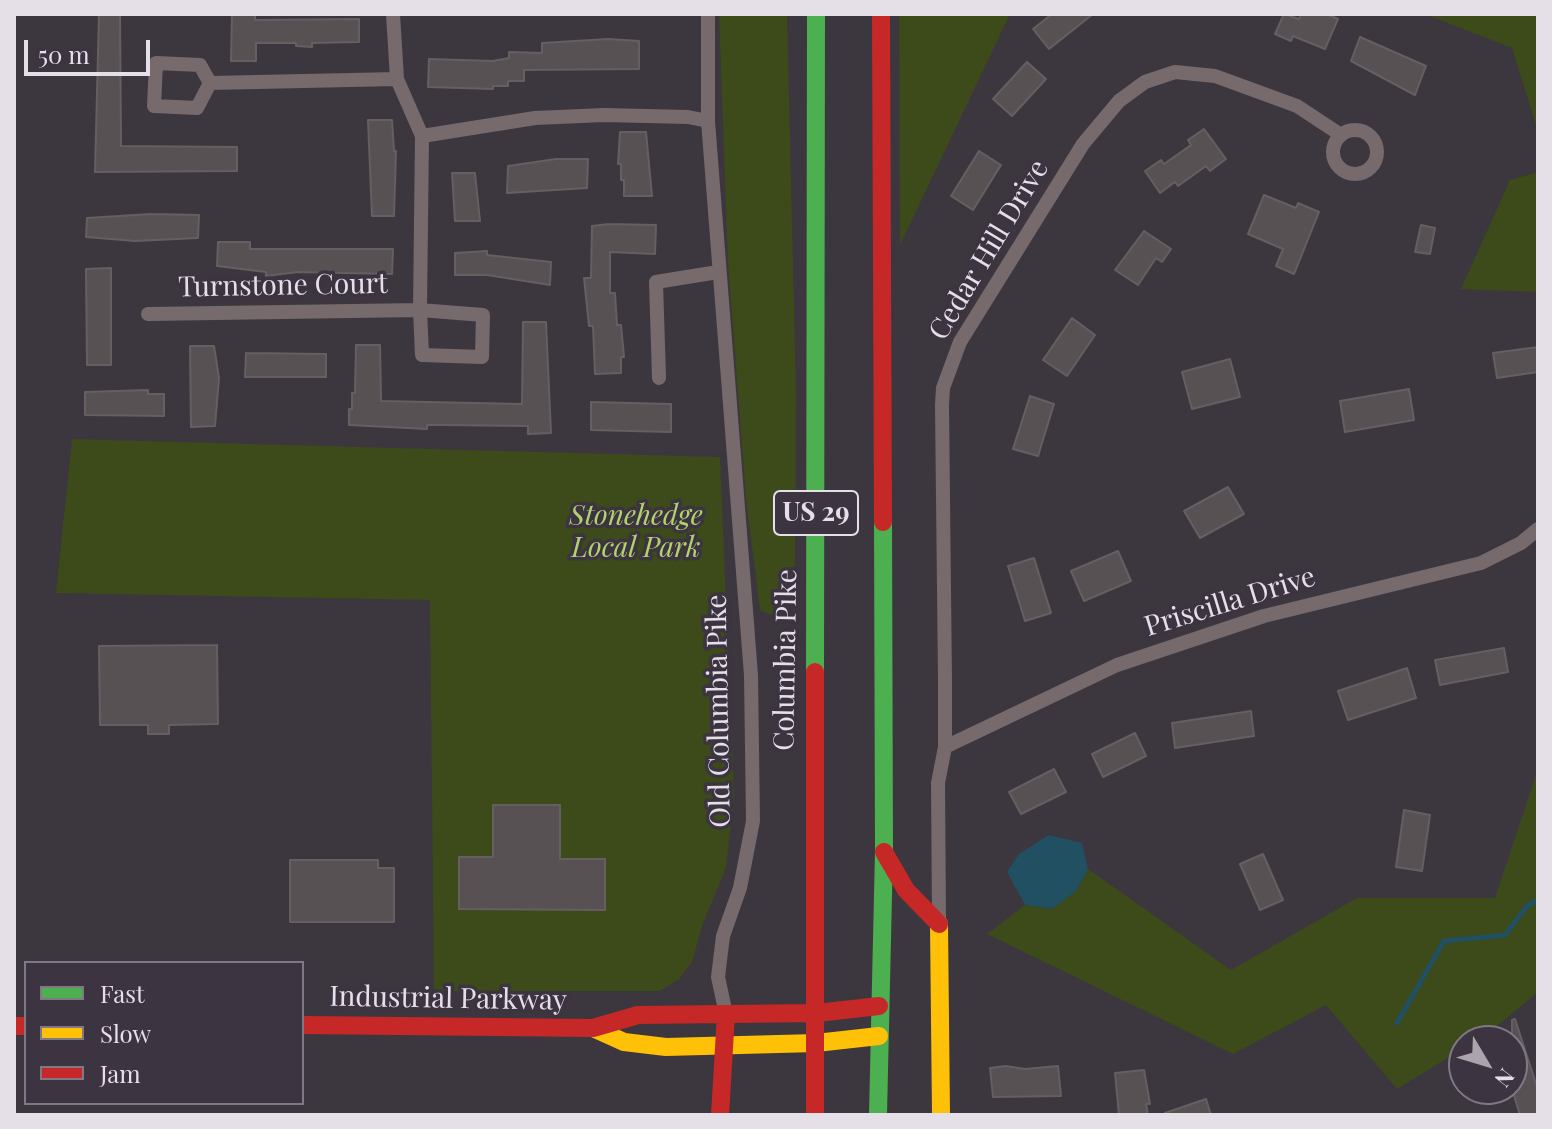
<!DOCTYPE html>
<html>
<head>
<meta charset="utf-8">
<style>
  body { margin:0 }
  #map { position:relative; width:1552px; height:1129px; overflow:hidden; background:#3c373e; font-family:"Playfair Display",serif }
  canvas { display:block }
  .frame { position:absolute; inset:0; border:16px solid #e5dfe8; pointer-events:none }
  .legend { position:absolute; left:24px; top:961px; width:280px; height:144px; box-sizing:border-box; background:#3d3441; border:2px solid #807884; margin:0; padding:10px 14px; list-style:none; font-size:24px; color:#e5dfe8 }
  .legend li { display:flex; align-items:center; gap:16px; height:40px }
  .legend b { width:40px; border:2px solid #807884 }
  .north { position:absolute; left:1448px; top:1025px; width:80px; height:80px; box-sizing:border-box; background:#3d3441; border:2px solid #807884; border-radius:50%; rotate:128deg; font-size:22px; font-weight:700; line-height:32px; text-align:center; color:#e5dfe8 }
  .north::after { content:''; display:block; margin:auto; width:28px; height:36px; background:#aaa4ac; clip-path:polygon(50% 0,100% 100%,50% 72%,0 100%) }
  .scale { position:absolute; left:24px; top:40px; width:126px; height:36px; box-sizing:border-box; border:4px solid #e5dfe8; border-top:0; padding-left:10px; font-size:24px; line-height:28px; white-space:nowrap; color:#e5dfe8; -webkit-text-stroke:6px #3d3441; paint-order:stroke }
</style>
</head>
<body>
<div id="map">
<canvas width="1552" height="1129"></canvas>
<div class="frame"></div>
<ul class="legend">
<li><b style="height:10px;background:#4caf50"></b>Fast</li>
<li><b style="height:10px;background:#ffc107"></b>Slow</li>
<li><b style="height:10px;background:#c62828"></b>Jam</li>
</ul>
<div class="north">N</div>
<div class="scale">50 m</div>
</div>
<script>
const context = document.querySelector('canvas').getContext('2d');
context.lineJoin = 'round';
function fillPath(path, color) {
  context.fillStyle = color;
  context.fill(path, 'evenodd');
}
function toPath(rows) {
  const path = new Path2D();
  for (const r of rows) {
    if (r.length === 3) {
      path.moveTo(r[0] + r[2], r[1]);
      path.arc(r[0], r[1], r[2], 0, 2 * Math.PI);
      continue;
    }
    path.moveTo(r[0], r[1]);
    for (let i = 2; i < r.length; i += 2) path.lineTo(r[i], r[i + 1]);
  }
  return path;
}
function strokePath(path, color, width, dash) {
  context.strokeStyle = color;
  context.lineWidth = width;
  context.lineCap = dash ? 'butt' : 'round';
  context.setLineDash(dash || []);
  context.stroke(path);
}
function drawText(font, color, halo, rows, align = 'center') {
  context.font = font + ' "Playfair Display",serif';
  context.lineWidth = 7;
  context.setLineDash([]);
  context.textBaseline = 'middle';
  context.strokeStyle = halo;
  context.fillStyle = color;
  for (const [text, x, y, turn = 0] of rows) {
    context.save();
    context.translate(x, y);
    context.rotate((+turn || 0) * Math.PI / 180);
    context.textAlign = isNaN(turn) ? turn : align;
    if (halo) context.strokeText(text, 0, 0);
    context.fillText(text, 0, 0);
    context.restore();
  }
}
fillPath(toPath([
  [719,14,787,14,796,393,795,560,787,622,760,610,746,498,728,262],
  [899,14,1009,16,900,245],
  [1425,14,1538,14,1538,132,1512,48],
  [1538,172,1538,292,1461,289,1510,180],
  [72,439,720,457,734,795,726,868,703,923,692,962,679,979,660,991,434,991,430,600,56,593],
  [1538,769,1538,992,1491,1031,1475,1041,1464,1041,1464,1048,1397,1089,1326,1005,1233,1054,987,934,1025,905,1052,909,1076,891,1088,869,1231,970,1357,898,1495,898]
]), '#3d4a1a');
fillPath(toPath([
  [1049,835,1082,843,1088,869,1076,891,1052,909,1025,905,1007,872,1019,854]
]), '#215062');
strokePath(toPath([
  [1397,1023,1444,941,1505,935,1527,906,1538,900]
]), '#215062', 5);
const building = toPath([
  [99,14,120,14,121,146,237,147,237,171,95,172,99,14],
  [232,14,255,14,255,20,359,19,359,42,312,43,312,47,296,46,296,43,256,43,256,61,231,61,232,14],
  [1052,14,1093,14,1049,49,1033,29,1052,14],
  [1284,14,1299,19,1301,14,1326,14,1338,19,1325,49,1293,36,1291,41,1275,34,1284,14],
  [1360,37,1426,66,1415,95,1351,61,1360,37],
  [608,39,639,41,639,69,524,70,524,81,508,81,508,86,493,86,493,89,428,87,429,59,493,61,509,58,509,52,542,53,542,43,608,39],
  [1027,62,1046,79,1012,116,993,99,1027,62],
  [368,120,392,120,394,151,396,151,394,216,372,216,368,120],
  [1204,129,1226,159,1210,171,1206,166,1178,186,1175,182,1160,193,1145,171,1161,160,1164,164,1191,145,1188,140,1204,129],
  [620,132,646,132,652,196,624,196,624,180,621,180,621,164,618,164,620,132],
  [979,151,1001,165,973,210,951,196,979,151],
  [556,159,588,159,587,188,507,193,508,166,556,159],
  [452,173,475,173,480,221,455,221,452,173],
  [1264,195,1296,208,1298,203,1319,212,1294,274,1276,266,1283,249,1248,234,1264,195],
  [151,214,199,215,198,238,135,241,86,237,87,218,151,214],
  [609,224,656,225,655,254,610,252,610,293,615,293,617,325,621,325,624,357,621,357,621,373,595,374,593,326,589,326,584,278,591,278,592,226,609,224],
  [1421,225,1435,228,1430,254,1415,252,1421,225],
  [1144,231,1171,249,1162,262,1156,258,1138,285,1115,270,1144,231],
  [218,242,250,242,250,249,393,249,392,274,298,272,266,276,266,272,217,266,218,242],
  [487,251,487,255,551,262,550,285,487,275,455,275,455,253,487,251],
  [111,268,111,365,87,365,86,269,111,268],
  [1072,318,1095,335,1067,376,1043,360,1072,318],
  [523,322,546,322,551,433,528,434,528,426,442,425,427,425,427,429,349,425,349,409,352,409,352,393,355,393,356,345,380,345,381,401,522,404,523,322],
  [190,346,214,346,219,378,215,426,191,427,190,346],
  [1538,347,1538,372,1497,378,1493,353,1538,347],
  [246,353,326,354,326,377,245,377,246,353],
  [1230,359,1240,397,1192,409,1182,372,1230,359],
  [1409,389,1414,420,1345,432,1340,401,1409,389],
  [148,390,148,394,164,394,164,416,85,415,85,392,148,390],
  [1030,396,1054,404,1038,456,1013,449,1030,396],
  [591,402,671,404,671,432,591,430,591,402],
  [1228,487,1244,514,1200,538,1184,511,1228,487],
  [1118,551,1131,581,1084,601,1071,571,1118,551],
  [1034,558,1051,613,1025,621,1008,566,1034,558],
  [217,645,218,724,169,725,169,734,148,734,148,725,100,725,99,646,217,645],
  [1504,648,1508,672,1440,685,1435,660,1504,648],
  [1407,668,1416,698,1348,720,1338,691,1407,668],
  [1251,711,1254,736,1175,748,1172,723,1251,711],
  [1135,733,1146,756,1103,777,1092,754,1135,733],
  [1054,769,1066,792,1021,814,1009,792,1054,769],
  [493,805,560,805,560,859,605,859,605,910,459,909,459,857,493,857,493,805],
  [1404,810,1430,815,1422,871,1396,867,1404,810],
  [1263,854,1283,900,1260,910,1240,864,1263,854],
  [290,860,378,860,378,868,394,868,394,922,290,922,290,860],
  [1515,1019,1538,1090,1538,1115,1520,1115,1512,1089,1512,1020,1515,1019],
  [1006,1066,1025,1069,1058,1066,1061,1096,993,1097,990,1068,1006,1066],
  [1144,1070,1150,1104,1146,1104,1148,1115,1119,1115,1115,1073,1144,1070],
  [1206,1099,1211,1115,1166,1115,1165,1113,1206,1099]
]);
fillPath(building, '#575154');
strokePath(building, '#655f61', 2);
strokePath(toPath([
  [708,14,708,121,751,675,753,821,740,888,723,936,718,977,726,1014],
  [210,83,200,65,156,63,154,106,197,108,210,83,397,79],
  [1355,152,22],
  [422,136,535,118,604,115,688,117,708,121],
  [148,314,420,310,483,315,482,357,422,355,420,310,422,136,397,79,393,14],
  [659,378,656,282,718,272],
  [945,747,1117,665,1264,616,1481,563,1521,543,1538,529],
  [939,920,938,783,945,747,945,681,942,405,943,388,960,342,1083,144,1119,101,1145,82,1175,72,1215,76,1297,106,1341,135]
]), '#766a6d', 14);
strokePath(toPath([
  [815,672,816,14],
  [878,1115,884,851,883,522]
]), '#4caf50', 18);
strokePath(toPath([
  [939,924,941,1115],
  [593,1028,624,1042,666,1047,816,1043,879,1036]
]), '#ffc107', 18);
strokePath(toPath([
  [881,14,883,522],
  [884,852,906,890,939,924],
  [302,1025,593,1028,638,1015,817,1013,879,1006],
  [14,1026,26,1026],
  [720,1115,726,1014],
  [815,1115,815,672]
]), '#c62828', 18);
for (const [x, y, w] of [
  [816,513,84]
]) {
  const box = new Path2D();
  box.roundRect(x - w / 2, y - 22, w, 44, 6);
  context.fillStyle = '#3d3441';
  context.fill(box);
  strokePath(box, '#e5dfe8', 2);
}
drawText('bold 26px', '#e5dfe8', null, [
  ["US 29",816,513]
]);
drawText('28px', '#e5dfe8', '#3d3441', [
  ["Cedar Hill Drive",989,250,-59],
  ["Turnstone Court",283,286,-1],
  ["Priscilla Drive",1230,602,-17],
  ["Columbia Pike",786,660,-89],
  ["Old Columbia Pike",719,711,-91],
  ["Industrial Parkway",448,999,1]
]);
drawText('italic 28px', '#b2d26a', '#3d3441', [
  ["Stonehedge",636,516],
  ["Local Park",636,548]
]);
</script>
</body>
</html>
